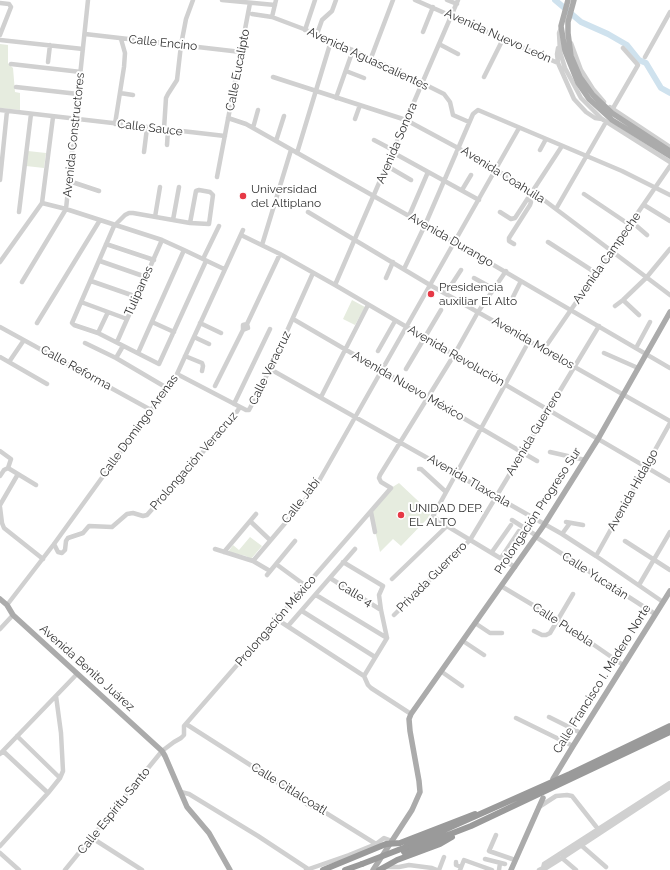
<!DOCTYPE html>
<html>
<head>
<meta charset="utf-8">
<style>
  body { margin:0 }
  canvas { display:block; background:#fff }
</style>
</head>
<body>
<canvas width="670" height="870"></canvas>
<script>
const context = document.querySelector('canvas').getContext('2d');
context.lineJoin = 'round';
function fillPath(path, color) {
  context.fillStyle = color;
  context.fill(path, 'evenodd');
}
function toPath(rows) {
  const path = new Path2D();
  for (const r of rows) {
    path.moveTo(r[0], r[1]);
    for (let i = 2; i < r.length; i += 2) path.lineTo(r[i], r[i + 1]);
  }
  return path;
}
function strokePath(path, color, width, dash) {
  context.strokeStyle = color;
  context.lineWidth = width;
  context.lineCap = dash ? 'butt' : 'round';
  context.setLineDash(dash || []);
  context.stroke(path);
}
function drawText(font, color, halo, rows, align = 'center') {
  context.font = font + ' Raleway,sans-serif';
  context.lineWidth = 4;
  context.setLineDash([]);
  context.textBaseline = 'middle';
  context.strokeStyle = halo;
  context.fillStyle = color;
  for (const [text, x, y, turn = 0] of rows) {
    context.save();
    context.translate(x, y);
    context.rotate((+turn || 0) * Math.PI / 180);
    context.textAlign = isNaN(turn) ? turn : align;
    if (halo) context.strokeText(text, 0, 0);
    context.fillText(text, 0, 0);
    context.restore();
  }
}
fillPath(toPath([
  [0,44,8,45,8,63,13,68,15,92,20,93,20,110,0,108],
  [28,151,46,153,44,168,26,166],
  [352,300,365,307,355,325,343,319],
  [399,483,431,513,428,518,401,546,393,539,380,552,371,513,391,488],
  [250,537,262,546,251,559,246,556,228,552,233,545,239,550]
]), '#e6ecdf');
strokePath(toPath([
  [555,0,581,22,608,34,627,45,639,60,646,63,661,88,670,93]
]), '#cfe2ee', 6);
strokePath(toPath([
  [222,0,275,5],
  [415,0,558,63],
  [447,0,457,4],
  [0,3,9,4,11,7,0,35],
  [252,14,272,17,317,34,392,68,444,94,450,102,453,115,469,122],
  [272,17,276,0],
  [561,28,559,33,560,52,565,68,581,98,602,119,670,162],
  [305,30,315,0],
  [423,32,433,7],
  [85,34,241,52],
  [317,34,322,20,332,11,336,0],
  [0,40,83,49],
  [571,43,581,70,593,89,604,102],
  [439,44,458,54],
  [558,48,557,54,558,63,574,99,586,112,595,118,602,119],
  [645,57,670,12],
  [371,58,393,0],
  [48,62,50,45],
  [11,64,81,72],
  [346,71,364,78],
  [273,77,406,120,458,148,532,191,670,295],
  [484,77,503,39],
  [16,87,78,94],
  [120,93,133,95],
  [336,98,353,50],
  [610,107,670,147],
  [0,110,225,136],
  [612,110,638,65,623,48],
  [228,118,246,124,425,225,670,368],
  [355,119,360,105],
  [115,124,124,67,125,53,121,39],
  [253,128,258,110],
  [164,129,166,98,168,94,177,80,181,45,186,19,193,0],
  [374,140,393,150],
  [276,141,284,116],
  [167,145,168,130],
  [540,150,546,139],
  [144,152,147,128],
  [392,152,479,200],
  [297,153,331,41],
  [387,166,411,180],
  [217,177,250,3],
  [0,180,7,111],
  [69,181,99,191],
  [462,190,471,175],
  [584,194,630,225],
  [42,203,66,209,162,240,184,250,224,269],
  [644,205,670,221],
  [556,209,606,122],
  [19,212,31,114],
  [308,212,430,285,670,421],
  [500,212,511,219,515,218,562,146],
  [409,216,428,172],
  [155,217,160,187],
  [173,220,179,187],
  [632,222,647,235],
  [190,223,196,191,199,190,210,192,213,195,209,224,190,223,133,213,129,213,125,215,114,226,72,323,74,325,98,333,159,364,206,261],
  [241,235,280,254,335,285,670,481],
  [548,242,596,273],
  [106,244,154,260],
  [514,244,509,241,509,238,530,205,531,202,528,198],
  [262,245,291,150],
  [203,259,219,226],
  [100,261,146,277],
  [0,262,42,203,53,117],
  [404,269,425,225,473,114,478,110,622,171,670,195],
  [386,278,393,262],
  [474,278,494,289],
  [91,281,137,297],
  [22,282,66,209,88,0],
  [335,285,458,0],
  [446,293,461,270],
  [513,297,521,281],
  [623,300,639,315],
  [81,302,127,319],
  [615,306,623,300,646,278,670,249],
  [293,319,537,461],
  [152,322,174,332],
  [37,323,100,220],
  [200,323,221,333],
  [0,327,151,410],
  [243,330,248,328,247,324,280,254],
  [98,333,108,312],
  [194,337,209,344],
  [117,342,162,240],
  [85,343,116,358,167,388],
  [636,348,650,322],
  [544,349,670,166],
  [378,351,395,321],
  [138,353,184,250],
  [604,353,638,368],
  [185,356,202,363,203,366,202,371],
  [0,357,47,384],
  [116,358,123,346],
  [9,362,24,340],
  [270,369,562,534,596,556,663,602],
  [406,369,441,310],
  [177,374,246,410,249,410,270,369,313,273],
  [215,386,243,330,243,325,247,324],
  [321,397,368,305],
  [234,404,270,329],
  [0,451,11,459,8,468,4,470,0,476],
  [550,452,585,460],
  [8,468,36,485],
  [419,469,421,469,446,492],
  [0,505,18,474],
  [0,507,2,523,4,528,43,559],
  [371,512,375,532],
  [512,520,537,536],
  [250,521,270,540],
  [566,522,583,525],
  [562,534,570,523],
  [536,537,655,614],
  [625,541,670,570],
  [54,544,58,552,62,553,65,550,66,541,68,538,83,533,89,526,112,527,127,514,133,513,143,516,147,515,232,419,240,407],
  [215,549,253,561,270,571],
  [224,552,256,514],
  [492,552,511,525],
  [596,556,670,423],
  [501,558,519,531],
  [253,561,315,488,519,128],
  [343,562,383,586,379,595,381,610,387,638,364,676],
  [276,564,306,586],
  [515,567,447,526,433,516,529,341],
  [267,575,295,541],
  [330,578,381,610],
  [392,579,447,526],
  [639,585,670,532],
  [501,586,558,620,623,665],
  [316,595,387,638],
  [7,605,54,544,177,374,243,230],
  [302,611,375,657],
  [394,615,470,540,599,326],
  [281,622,364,676],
  [475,623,490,633,502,633],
  [288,626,355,549],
  [0,629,13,615],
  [534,631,542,635,546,635,550,633,573,594],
  [463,641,484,655],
  [442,672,462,686],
  [364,676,368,685,371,688,411,714],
  [549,717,581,733],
  [516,718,573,746],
  [186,724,291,791,308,805,326,813,376,844,384,838,392,841],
  [17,736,60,778],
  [3,751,48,793],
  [0,754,77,674],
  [181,792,189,794,258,836,308,869],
  [539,807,556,796,567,795,572,796,598,829],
  [496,835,489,851,515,860],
  [92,838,142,870],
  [0,846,48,793,60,778,63,771,61,733,56,696],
  [582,846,606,867],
  [0,853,19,870],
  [562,858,576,870],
  [485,859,505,864],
  [456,862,456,865,461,867],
  [385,867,399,867,409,865,432,868,437,870],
  [543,868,544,864,670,783],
  [65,870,162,751,174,742,181,738,184,735,184,726,391,488,381,482,379,478,380,475,454,355,478,312,506,271],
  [306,870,349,855,376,844],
  [439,870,444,857],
  [460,870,464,860,492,870],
  [499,870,500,863],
  [539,870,543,868,546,868,562,858,670,787]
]), '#d0d0d0', 4.5);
strokePath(toPath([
  [568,0,561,26,565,51,578,83,589,99,612,120,670,156],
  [574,0,568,22,568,33,571,56,580,77,593,95,612,113,670,151],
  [0,599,7,605,13,615,162,751,165,756,187,807,209,833,230,870],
  [553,779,573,746,670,591],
  [373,870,412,810,420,792,419,781,410,731,409,719,411,714,544,525,598,439,670,312],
  [511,870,543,798]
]), '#ababab', 5.5);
strokePath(toPath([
  [406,847,570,774,670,726],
  [404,852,471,826,670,732],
  [323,870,386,844,400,843,475,814],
  [345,870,362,864],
  [379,870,397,860,440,844,452,837]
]), '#9a9a9a', 6);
strokePath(toPath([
  [362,864,406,847]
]), '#9a9a9a', 6);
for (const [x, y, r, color] of [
  [243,196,4,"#e63946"],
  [431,294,4,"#e63946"],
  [401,515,4,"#e63946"]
]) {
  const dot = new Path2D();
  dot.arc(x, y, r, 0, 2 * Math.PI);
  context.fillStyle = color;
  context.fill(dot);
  strokePath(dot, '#fff', 1.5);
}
drawText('12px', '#333', '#fff', [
  ["Avenida Nuevo León",498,36,24],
  ["Calle Encino",163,43,6],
  ["Avenida Aguascalientes",368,59,25],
  ["Calle Eucalipto",238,70,-79],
  ["Calle Sauce",150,128,7],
  ["Avenida Constructores",74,135,-84],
  ["Avenida Sonora",397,143,-67],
  ["Avenida Coahuila",503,175,32],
  ["Avenida Durango",451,240,30],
  ["Avenida Campeche",607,258,-55],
  ["Tulipanes",139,291,-66],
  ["Avenida Morelos",533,343,30],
  ["Avenida Revolución",456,356,30],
  ["Calle Reforma",76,368,29],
  ["Calle Veracruz",270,368,-64],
  ["Avenida Nuevo México",408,386,30],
  ["Calle Domingo Arenas",139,426,-54],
  ["Avenida Guerrero",534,433,-59],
  ["Prolongación Veracruz",194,461,-49],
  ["Avenida Tlaxcala",469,481,30],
  ["Avenida Hidalgo",633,490,-61],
  ["Calle Jabí",301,501,-52],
  ["Prolongación Progreso Sur",538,511,-57],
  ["Calle Yucatán",595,576,33],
  ["Privada Guerrero",432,577,-45],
  ["Calle 4",355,594,31],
  ["Prolongación México",276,621,-49],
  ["Calle Puebla",563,625,33],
  ["Avenida Benito Juárez",87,668,42],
  ["Calle Francisco I. Madero Norte",602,679,-58],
  ["Calle Citlalcoatl",289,789,32],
  ["Calle Espíritu Santo",114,811,-51]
]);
drawText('12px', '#333', '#fff', [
  ["Universidad",251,189],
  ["del Altiplano",251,203],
  ["Presidencia",439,287],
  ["auxiliar El Alto",439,301],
  ["UNIDAD DEP.",409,508],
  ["EL ALTO",409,522]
], 'left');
</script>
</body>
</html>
